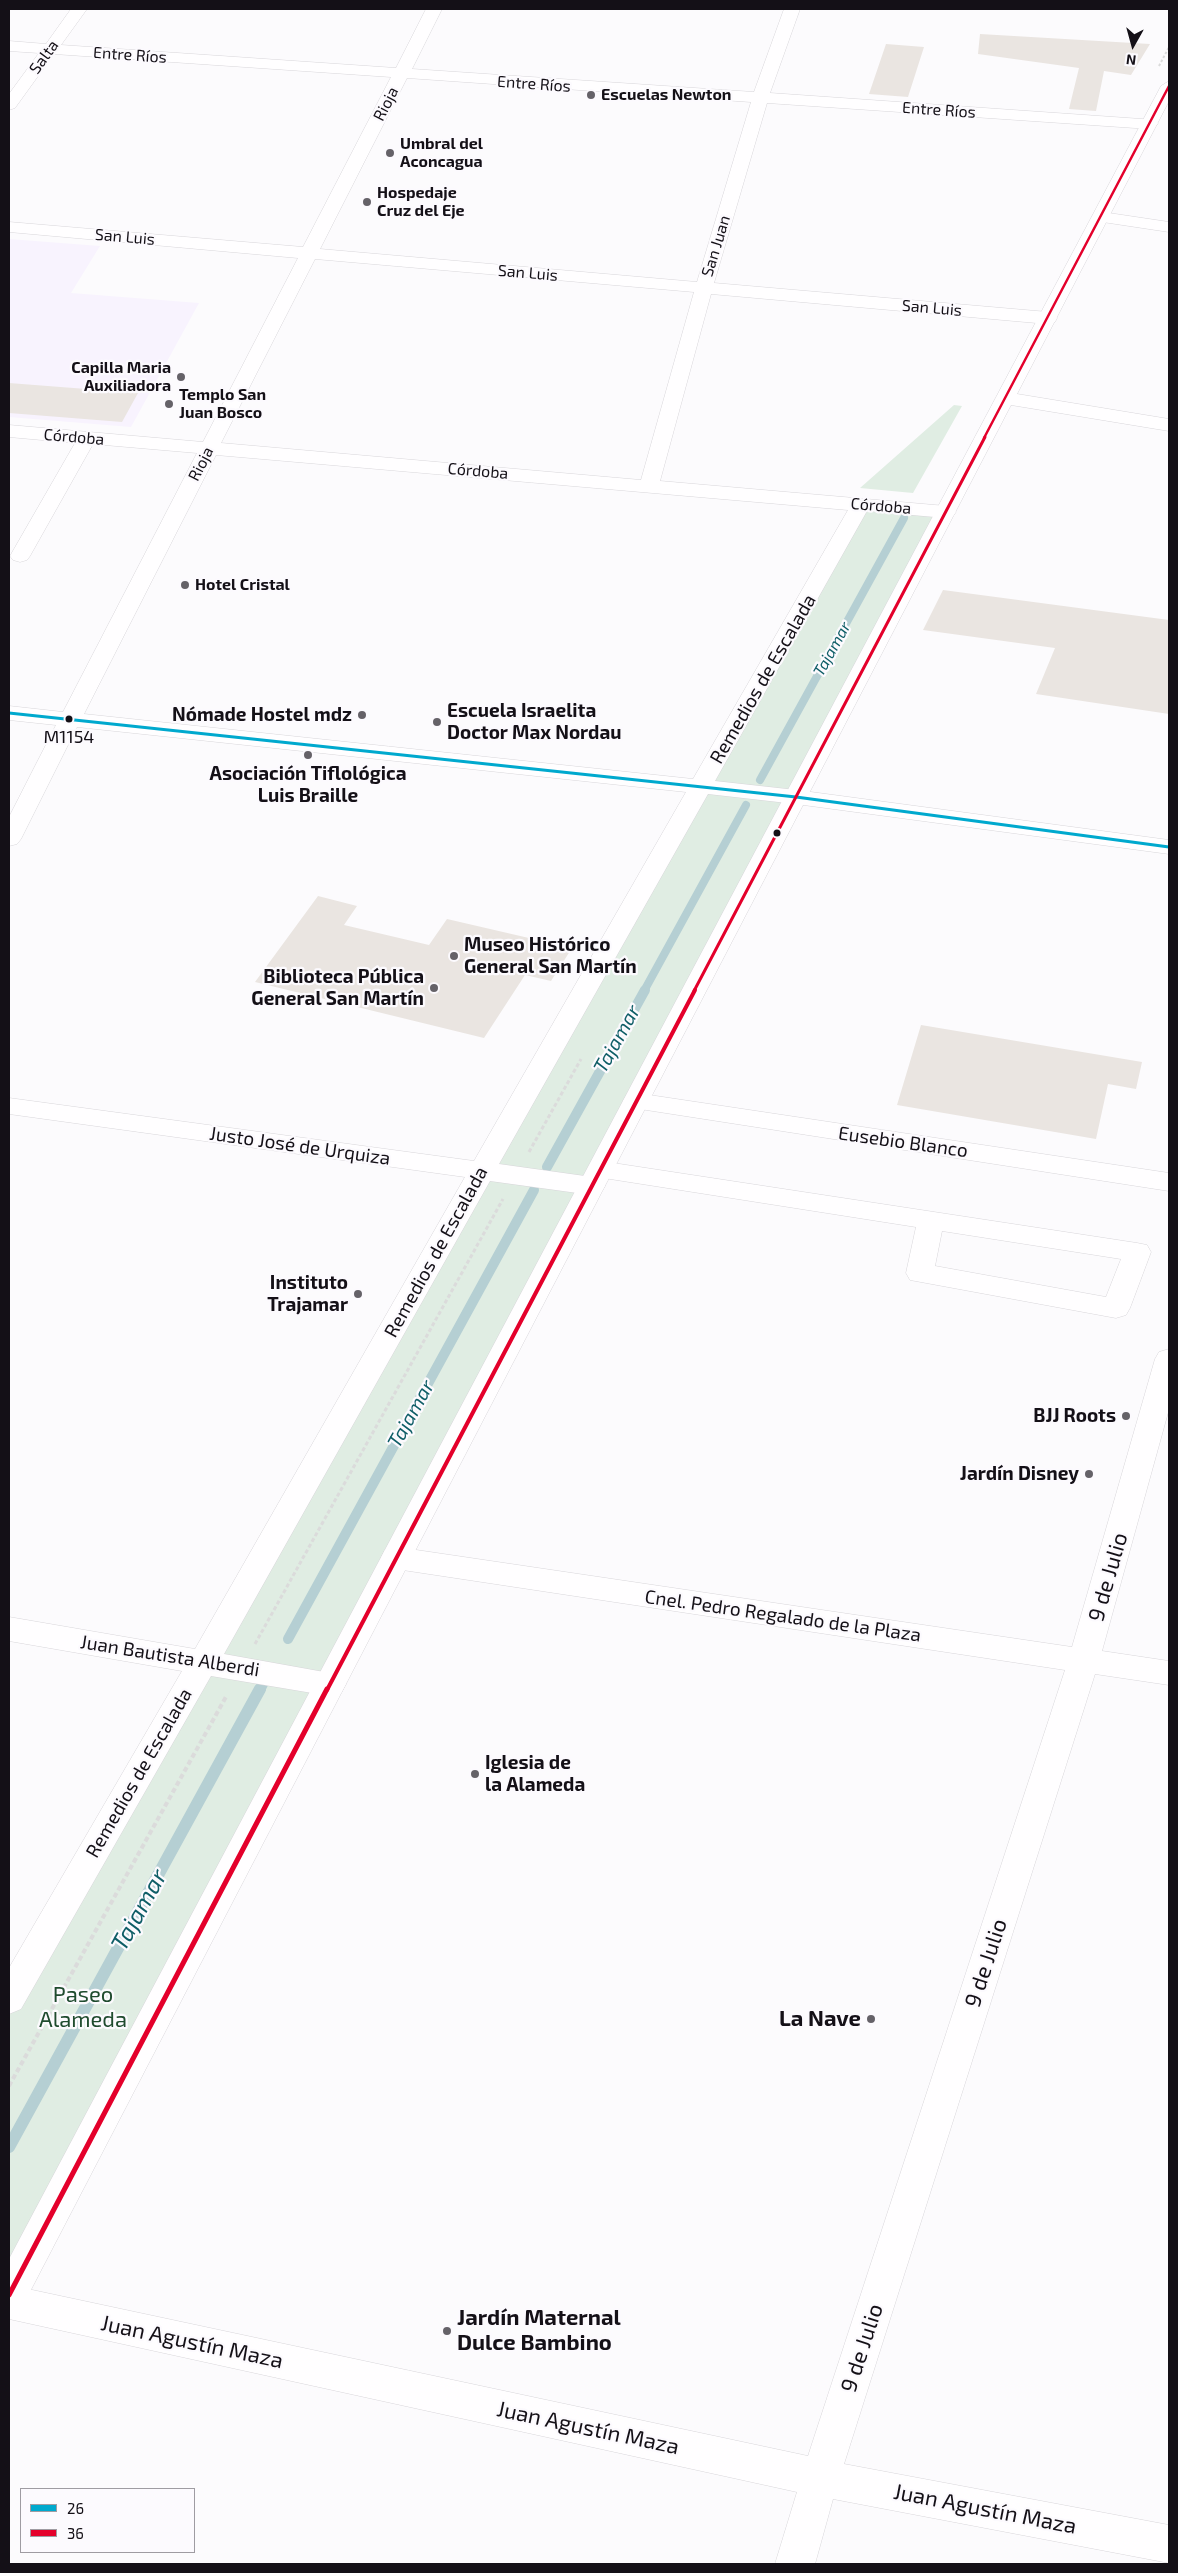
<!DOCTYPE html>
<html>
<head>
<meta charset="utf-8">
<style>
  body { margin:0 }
  #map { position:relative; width:1178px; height:2573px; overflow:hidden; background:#fcfbfd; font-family:"Exo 2",sans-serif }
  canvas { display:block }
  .frame { position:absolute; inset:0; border:10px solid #141017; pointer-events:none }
  .legend { position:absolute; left:20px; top:2488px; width:175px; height:65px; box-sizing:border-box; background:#fcfafe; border:1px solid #9f9ca2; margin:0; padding:6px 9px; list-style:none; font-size:15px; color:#141017 }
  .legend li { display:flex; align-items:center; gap:10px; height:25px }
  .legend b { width:25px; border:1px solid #9f9ca2 }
  .north { position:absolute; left:1108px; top:20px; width:50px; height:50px; -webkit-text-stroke:4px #fcfafe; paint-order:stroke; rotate:187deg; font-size:14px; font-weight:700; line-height:20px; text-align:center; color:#141017 }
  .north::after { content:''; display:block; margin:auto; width:18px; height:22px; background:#141017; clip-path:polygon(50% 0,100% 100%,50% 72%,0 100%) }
</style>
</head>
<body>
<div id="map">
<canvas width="1178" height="2573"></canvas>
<div class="frame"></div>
<ul class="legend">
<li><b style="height:6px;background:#00a9ce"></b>26</li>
<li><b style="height:6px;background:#e4002b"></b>36</li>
</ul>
<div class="north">N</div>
</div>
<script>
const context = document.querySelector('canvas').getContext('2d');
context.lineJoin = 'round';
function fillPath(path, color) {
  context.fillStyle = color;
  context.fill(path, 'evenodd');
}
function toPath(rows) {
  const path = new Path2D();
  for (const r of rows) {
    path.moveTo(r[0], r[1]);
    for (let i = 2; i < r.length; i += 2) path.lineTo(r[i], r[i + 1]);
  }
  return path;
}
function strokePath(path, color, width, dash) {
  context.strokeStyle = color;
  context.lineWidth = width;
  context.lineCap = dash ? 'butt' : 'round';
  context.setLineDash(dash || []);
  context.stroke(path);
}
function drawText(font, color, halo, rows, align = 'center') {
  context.font = font + ' "Exo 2",sans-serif';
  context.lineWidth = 4.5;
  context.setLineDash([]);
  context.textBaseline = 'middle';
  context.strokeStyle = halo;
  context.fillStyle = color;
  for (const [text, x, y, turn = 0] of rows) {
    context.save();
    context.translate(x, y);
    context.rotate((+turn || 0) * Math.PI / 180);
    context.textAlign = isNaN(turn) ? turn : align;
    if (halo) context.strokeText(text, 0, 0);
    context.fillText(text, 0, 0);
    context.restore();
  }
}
fillPath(toPath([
  [9,239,100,246,71,293,199,303,131,427,9,417]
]), '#f8f3fe');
fillPath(toPath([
  [954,405,962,406,913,493,860,488],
  [861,504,946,512,9,2295,9,1999,203,1662]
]), '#e0ede3');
strokePath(toPath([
  [760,780,904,518],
  [644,991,746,805]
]), '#b5cfd3', 8);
strokePath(toPath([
  [547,1167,645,990],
  [288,1639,534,1190],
  [260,1690,269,1673]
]), '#b5cfd3', 10);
strokePath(toPath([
  [9,2147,260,1689]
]), '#b5cfd3', 12);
fillPath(toPath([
  [980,34,1150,44,1131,75,1104,71,1096,111,1069,109,1079,68,978,54],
  [886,44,924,47,908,97,869,94],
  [9,383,138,393,122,422,9,413],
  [943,590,1169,620,1169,714,1036,694,1055,648,923,630],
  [318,896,357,906,344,925,429,945,447,919,572,948,551,981,525,975,484,1038,255,982],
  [921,1025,1142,1062,1136,1089,1108,1084,1096,1139,897,1105]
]), '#eae5e1');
const minor = toPath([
  [71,9,87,9,61,45,396,68,426,9,442,9,412,69,754,92,784,9,800,9,770,93,1156,120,1158,124,1150,129,767,103,714,283,1048,312,1055,314,1057,318,1055,322,1048,324,711,294,660,481,946,506,953,508,956,512,953,516,946,518,867,511,715,781,796,790,1169,840,1169,854,796,804,708,794,499,1164,592,1177,601,1180,605,1186,601,1192,592,1195,490,1181,224,1654,341,1675,346,1684,341,1693,330,1696,211,1676,21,2009,9,2014,9,1968,182,1671,9,1641,9,1617,195,1649,465,1177,9,1114,9,1098,474,1161,686,792,77,727,21,839,17,844,9,846,9,817,56,725,9,720,9,706,63,712,197,453,93,444,30,556,27,560,20,562,13,560,10,556,75,443,9,437,9,425,203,442,298,258,9,232,9,222,303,247,391,77,54,54,15,108,9,110,9,94,39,53,9,51,9,41,46,44,71,9],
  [407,78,751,102,697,282,320,249,407,78],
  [315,259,694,292,641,480,221,443,315,259],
  [216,455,848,510,693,779,84,714,216,455],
  [1102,212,1169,222,1169,232,1096,221,1093,217,1096,213,1102,212],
  [636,1093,1169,1173,1169,1191,627,1107,623,1101,627,1095,636,1093],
  [600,1161,1137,1243,1147,1245,1151,1252,1130,1308,1126,1315,1116,1318,910,1280,906,1273,916,1227,591,1176,587,1170,591,1164,600,1161],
  [942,1231,1121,1259,1106,1297,935,1266,942,1231],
  [1169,1349,1169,1409,1102,1651,1169,1661,1169,1685,1095,1674,844,2464,1169,2525,1169,2563,833,2499,815,2564,775,2564,797,2492,9,2319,9,2285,808,2456,1065,1670,396,1569,385,1566,381,1558,385,1550,396,1547,1072,1647,1155,1359,1159,1352,1169,1349]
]);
const major = toPath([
  [1169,81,1169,101,1017,394,1169,419,1169,431,1011,405,22,2307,9,2312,9,2259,1161,86,1169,81]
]);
strokePath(minor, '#d8d6da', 1);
strokePath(major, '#d8d6da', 1);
strokePath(toPath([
  [1159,66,1169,47]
]), '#dbdbdb', 2, [2.5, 2]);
strokePath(toPath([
  [529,1152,581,1059],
  [255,1644,503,1199]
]), '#dbdbdb', 3, [4, 2.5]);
strokePath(toPath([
  [9,2086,227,1695]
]), '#dbdbdb', 4, [5, 3]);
fillPath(minor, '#fffeff');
fillPath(major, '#fffeff');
strokePath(toPath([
  [9,713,796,797,1169,847]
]), '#00a9ce', 3);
strokePath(toPath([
  [984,438,1169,86]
]), '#e4002b', 2.5);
strokePath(toPath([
  [694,991,985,437]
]), '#e4002b', 3);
strokePath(toPath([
  [327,1690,695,990]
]), '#e4002b', 4);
strokePath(toPath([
  [9,2295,327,1689]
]), '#e4002b', 5);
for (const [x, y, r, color] of [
  [591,95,5,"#656268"],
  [390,153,5,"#656268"],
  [367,202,5,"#656268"],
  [181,377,5,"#656268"],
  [169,404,5,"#656268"],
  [185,585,5,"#656268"],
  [362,715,5,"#656268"],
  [69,719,4.5,"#141017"],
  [437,722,5,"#656268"],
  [308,755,5,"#656268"],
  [777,833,4.5,"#141017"],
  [454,956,5,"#656268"],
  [434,988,5,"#656268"],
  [358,1294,5,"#656268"],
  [1126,1416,5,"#656268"],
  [1089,1474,5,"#656268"],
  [475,1774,5,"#656268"],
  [871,2019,5,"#656268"],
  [447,2331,5,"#656268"]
]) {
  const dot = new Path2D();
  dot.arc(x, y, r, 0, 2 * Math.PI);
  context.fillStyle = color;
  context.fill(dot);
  strokePath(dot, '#fcfafe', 2);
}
drawText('16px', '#141017', '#fcfafe', [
  ["Entre Ríos",130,55,4],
  ["Salta",44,57,-54],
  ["Entre Ríos",534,84,4],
  ["Rioja",386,104,-63],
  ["Entre Ríos",939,110,4],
  ["San Luis",125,237,5],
  ["San Juan",716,246,-73],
  ["San Luis",528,273,5],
  ["San Luis",932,308,5],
  ["Córdoba",74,437,5],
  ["Rioja",201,464,-63],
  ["Córdoba",478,471,5],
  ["Córdoba",881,506,5]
]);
drawText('bold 16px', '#141017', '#fcfafe', [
  ["Escuelas Newton",601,95],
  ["Umbral del",400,144],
  ["Aconcagua",400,162],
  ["Hospedaje",377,193],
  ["Cruz del Eje",377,211],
  ["Capilla Maria",171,368,"right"],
  ["Auxiliadora",171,386,"right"],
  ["Templo San",179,395],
  ["Juan Bosco",179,413],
  ["Hotel Cristal",195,585]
], 'left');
drawText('italic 16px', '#0f5e67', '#fcfafe', [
  ["Tajamar",832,649,-61]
]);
drawText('18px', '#141017', '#fcfafe', [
  ["M1154",69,737]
]);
drawText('19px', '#141017', '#fcfafe', [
  ["Remedios de Escalada",763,679,-60],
  ["Eusebio Blanco",903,1142,8],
  ["Justo José de Urquiza",300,1146,8],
  ["Remedios de Escalada",436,1252,-61],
  ["Cnel. Pedro Regalado de la Plaza",783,1616,8],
  ["Juan Bautista Alberdi",170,1656,9],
  ["Remedios de Escalada",139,1773,-60]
]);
drawText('bold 19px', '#141017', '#fcfafe', [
  ["Escuela Israelita",447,711,"left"],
  ["Doctor Max Nordau",447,733,"left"],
  ["Nómade Hostel mdz",352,715],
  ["Asociación Tiflológica",308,774,"center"],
  ["Luis Braille",308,796,"center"],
  ["Museo Histórico",464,945,"left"],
  ["General San Martín",464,967,"left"],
  ["Biblioteca Pública",424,977],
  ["General San Martín",424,999],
  ["Instituto",348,1283],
  ["Trajamar",348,1305],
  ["BJJ Roots",1116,1416],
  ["Jardín Disney",1079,1474],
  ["Iglesia de",485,1763,"left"],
  ["la Alameda",485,1785,"left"]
], 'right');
drawText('italic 20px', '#0f5e67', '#fcfafe', [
  ["Tajamar",617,1039,-61],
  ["Tajamar",411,1414,-61]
]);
drawText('22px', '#141017', '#fcfafe', [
  ["9 de Julio",1108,1577,-74],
  ["9 de Julio",986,1963,-72],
  ["Juan Agustín Maza",192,2342,12],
  ["9 de Julio",862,2348,-72],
  ["Juan Agustín Maza",588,2428,12],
  ["Juan Agustín Maza",985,2509,11]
]);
drawText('22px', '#1f4b2e', '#fcfafe', [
  ["Paseo",83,1995],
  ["Alameda",83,2020]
]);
drawText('bold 22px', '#141017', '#fcfafe', [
  ["La Nave",861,2019],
  ["Jardín Maternal",457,2318,"left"],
  ["Dulce Bambino",457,2343,"left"]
], 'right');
drawText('italic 24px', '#0f5e67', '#fcfafe', [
  ["Tajamar",139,1910,-61]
]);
</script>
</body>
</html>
